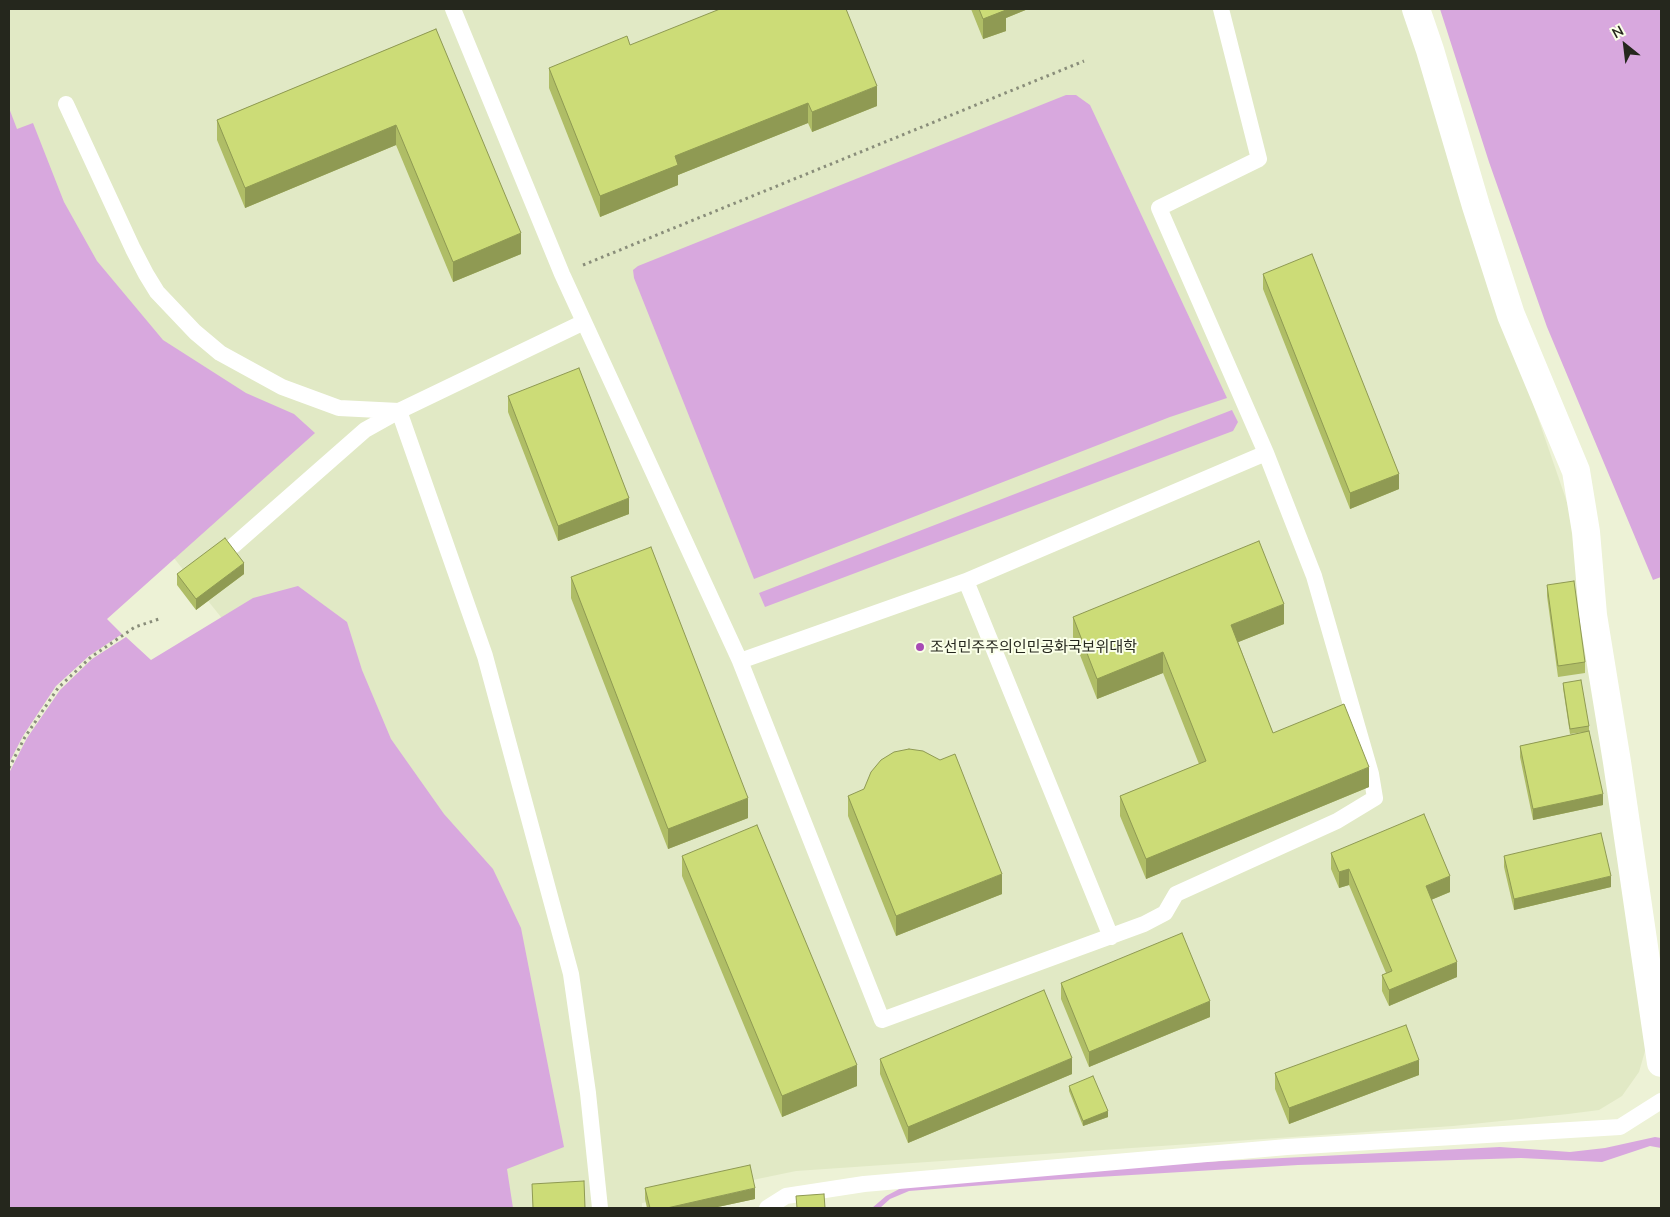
<!DOCTYPE html>
<html>
<head>
<meta charset="utf-8">
<style>
  body { margin:0 }
  #map { position:relative; width:1670px; height:1217px; overflow:hidden; background:#edf2d6; font-family:Mulish,sans-serif }
  canvas { display:block }
  .frame { position:absolute; inset:0; border:10px solid #25271d; pointer-events:none }
  .north { position:absolute; left:1600px; top:20px; width:50px; height:50px; -webkit-text-stroke:4px #faffe8; paint-order:stroke; rotate:331deg; font-size:14px; font-weight:700; line-height:20px; text-align:center; color:#25271d }
  .north::after { content:''; display:block; margin:auto; width:18px; height:22px; background:#25271d; clip-path:polygon(50% 0,100% 100%,50% 72%,0 100%) }
</style>
</head>
<body>
<div id="map">
<canvas width="1670" height="1217"></canvas>
<div class="frame"></div>
<div class="north">N</div>
</div>
<script>
const context = document.querySelector('canvas').getContext('2d');
context.lineJoin = 'round';
function fillPath(path, color) {
  context.fillStyle = color;
  context.fill(path, 'evenodd');
}
function toPath(rows) {
  const path = new Path2D();
  for (const r of rows) {
    path.moveTo(r[0], r[1]);
    for (let i = 2; i < r.length; i += 2) path.lineTo(r[i], r[i + 1]);
  }
  return path;
}
function strokePath(path, color, width, dash) {
  context.strokeStyle = color;
  context.lineWidth = width;
  context.lineCap = dash ? 'butt' : 'round';
  context.setLineDash(dash || []);
  context.stroke(path);
}
function drawText(font, color, halo, rows, align = 'center') {
  context.font = font + ' Mulish,"Noto Sans KR",sans-serif';
  context.lineWidth = 4;
  context.setLineDash([]);
  context.textBaseline = 'middle';
  context.strokeStyle = halo;
  context.fillStyle = color;
  for (const [text, x, y, turn = 0] of rows) {
    context.save();
    context.translate(x, y);
    context.rotate((+turn || 0) * Math.PI / 180);
    context.textAlign = isNaN(turn) ? turn : align;
    if (halo) context.strokeText(text, 0, 0);
    context.fillText(text, 0, 0);
    context.restore();
  }
}
fillPath(toPath([
  [9,9,1403,9,1495,293,1580,540,1647,1044,1639,1072,1622,1096,1599,1110,1568,1114,1453,1126,796,1171,642,1203,642,1208,439,1208,420,867,9,351]
]), '#e1e9c5');
fillPath(toPath([
  [1440,9,1661,9,1661,577,1653,580,1547,327,1489,162],
  [1066,95,1076,95,1090,105,1227,398,1170,417,754,579,634,278,633,270,638,266],
  [9,108,17,129,33,123,64,202,97,261,163,340,246,393,294,414,315,433,107,619,122,634,89,656,56,686,23,736,9,763],
  [1232,410,1238,422,1233,431,765,607,759,593],
  [298,586,347,622,362,670,391,739,444,814,493,869,521,928,564,1147,507,1169,513,1208,9,1208,9,773,27,738,60,690,92,659,126,637,151,660,253,598],
  [1655,1137,1661,1138,1661,1148,1650,1146,1602,1162,1521,1158,1298,1165,1048,1180,909,1191,890,1199,880,1208,872,1208,886,1196,905,1186,1085,1168,1500,1147,1570,1152,1605,1148]
]), '#d8a8de');
strokePath(toPath([
  [583,265,1084,61],
  [9,768,25,737,58,688,91,657,135,627,159,619]
]), '#898d7a', 3, [2.5, 4]);
strokePath(toPath([
  [453,9,562,274,740,661,882,1020,1144,924,1165,913,1176,894,1337,821,1375,798,1371,774,1314,576,1266,453],
  [66,104,133,249,146,274,157,292,195,332,220,353,282,387,339,408,399,411,584,322],
  [233,546,365,430,399,411,485,656,571,974,588,1093,600,1208],
  [966,581,1111,937],
  [740,661,966,581,1266,453,1159,208,1259,159,1221,9],
  [767,1208,786,1196,864,1184,1287,1147,1620,1127,1661,1101]
]), '#fff', 16);
strokePath(toPath([
  [1416,9,1430,50,1476,206,1511,315,1576,471,1586,532,1593,615,1617,762,1661,1063]
]), '#fff', 28);
fillPath(toPath([
  [971,9,1028,9,1006,18,1006,31,983,39],
  [436,29,521,254,453,282,396,145,245,208,217,140,217,120],
  [630,45,877,106,812,132,808,123,678,175,678,185,600,217,549,88,549,68],
  [1263,274,1399,489,1350,509,1263,289],
  [508,396,629,514,558,541,508,412],
  [177,574,244,574,196,610,177,585],
  [571,577,748,818,668,849,571,598],
  [1547,585,1585,662,1585,673,1558,677,1547,596],
  [1073,617,1284,624,1238,642,1273,733,1369,787,1146,879,1120,816,1120,796,1199,764,1163,673,1097,699,1073,637],
  [1563,683,1589,726,1589,731,1603,805,1533,820,1520,757,1520,746,1584,732,1570,734,1563,688],
  [848,796,1002,894,896,936,848,816],
  [1331,853,1450,892,1431,900,1457,977,1389,1006,1382,991,1382,975,1386,973,1349,885,1339,888,1331,869],
  [682,856,857,1086,782,1117,682,876],
  [1504,856,1611,887,1514,910,1504,867],
  [1061,983,1210,1017,1089,1067,1061,999],
  [880,1059,1072,1074,908,1143,880,1074],
  [1275,1073,1419,1075,1289,1124,1275,1089],
  [1069,1086,1108,1117,1083,1126,1069,1091],
  [645,1188,755,1199,713,1208,647,1208,645,1199]
]), '#afbd66');
fillPath(toPath([
  [1001,9,1028,9,1006,18,1006,31,983,39,983,19],
  [877,86,877,106,812,132,812,112],
  [808,103,808,123,678,175,678,185,600,217,600,196,675,156],
  [396,125,396,145,245,208,245,188],
  [521,233,521,254,453,282,453,262],
  [1399,474,1399,489,1350,509,1350,493],
  [629,498,629,514,558,541,558,526],
  [244,563,244,574,196,610,196,599],
  [1284,604,1284,624,1231,645,1231,625],
  [1163,652,1163,673,1097,699,1097,679],
  [1369,767,1369,787,1146,879,1146,859],
  [1603,794,1603,805,1533,820,1533,809],
  [748,798,748,818,668,849,668,829],
  [1349,869,1349,885,1339,888,1339,872],
  [1002,874,1002,894,896,936,896,916],
  [1450,876,1450,892,1426,902,1426,886],
  [1611,876,1611,887,1514,910,1514,899],
  [1457,962,1457,977,1389,1006,1389,990],
  [1210,1001,1210,1017,1089,1067,1089,1052],
  [1072,1058,1072,1074,908,1143,908,1127],
  [1419,1060,1419,1075,1289,1124,1289,1108],
  [857,1065,857,1086,782,1117,782,1096],
  [1108,1111,1108,1117,1083,1126,1083,1121],
  [755,1188,755,1199,713,1208,667,1208]
]), '#8f9a53');
const building = toPath([
  [720,9,846,9,877,86,812,112,808,103,675,156,678,165,600,196,549,68,627,36,630,45,720,9],
  [979,9,1005,9,1006,10,983,19,979,9],
  [436,29,521,233,453,262,396,125,245,188,217,120,436,29],
  [1312,254,1399,474,1350,493,1263,274,1312,254],
  [579,368,629,498,558,526,508,396,579,368],
  [225,538,244,563,196,599,177,574,225,538],
  [1259,541,1284,604,1231,625,1273,733,1344,704,1369,767,1146,859,1120,796,1206,761,1163,652,1097,679,1073,617,1259,541],
  [651,547,748,798,668,829,571,577,651,547],
  [1574,581,1585,662,1558,666,1547,585,1574,581],
  [1581,680,1589,726,1570,729,1563,683,1581,680],
  [1589,731,1603,794,1533,809,1520,746,1589,731],
  [909,749,923,751,940,760,955,754,1002,874,896,916,848,796,864,789,871,772,881,760,894,752,909,749],
  [1424,814,1450,876,1426,886,1457,962,1389,990,1382,975,1392,971,1349,869,1339,872,1331,853,1424,814],
  [757,825,857,1065,782,1096,682,856,757,825],
  [1601,833,1611,876,1514,899,1504,856,1601,833],
  [1182,933,1210,1001,1089,1052,1061,983,1182,933],
  [1044,990,1072,1058,908,1127,880,1059,1044,990],
  [1406,1025,1419,1060,1289,1108,1275,1073,1406,1025],
  [1093,1076,1108,1111,1083,1121,1069,1086,1093,1076],
  [750,1165,755,1188,667,1208,650,1208,645,1188,750,1165],
  [584,1181,585,1208,533,1208,532,1184,584,1181],
  [824,1194,825,1208,797,1208,796,1196,824,1194]
]);
fillPath(building, '#ccdc77');
strokePath(building, '#8f9a53', 1);
for (const [x, y, r, color] of [
  [920,647,5,"#a84bb5"]
]) {
  const dot = new Path2D();
  dot.arc(x, y, r, 0, 2 * Math.PI);
  context.fillStyle = color;
  context.fill(dot);
  strokePath(dot, '#faffe8', 2);
}
drawText('15px', '#25271d', '#faffe8', [
  ["조선민주주의인민공화국보위대학",930,647]
], 'left');
</script>
</body>
</html>
